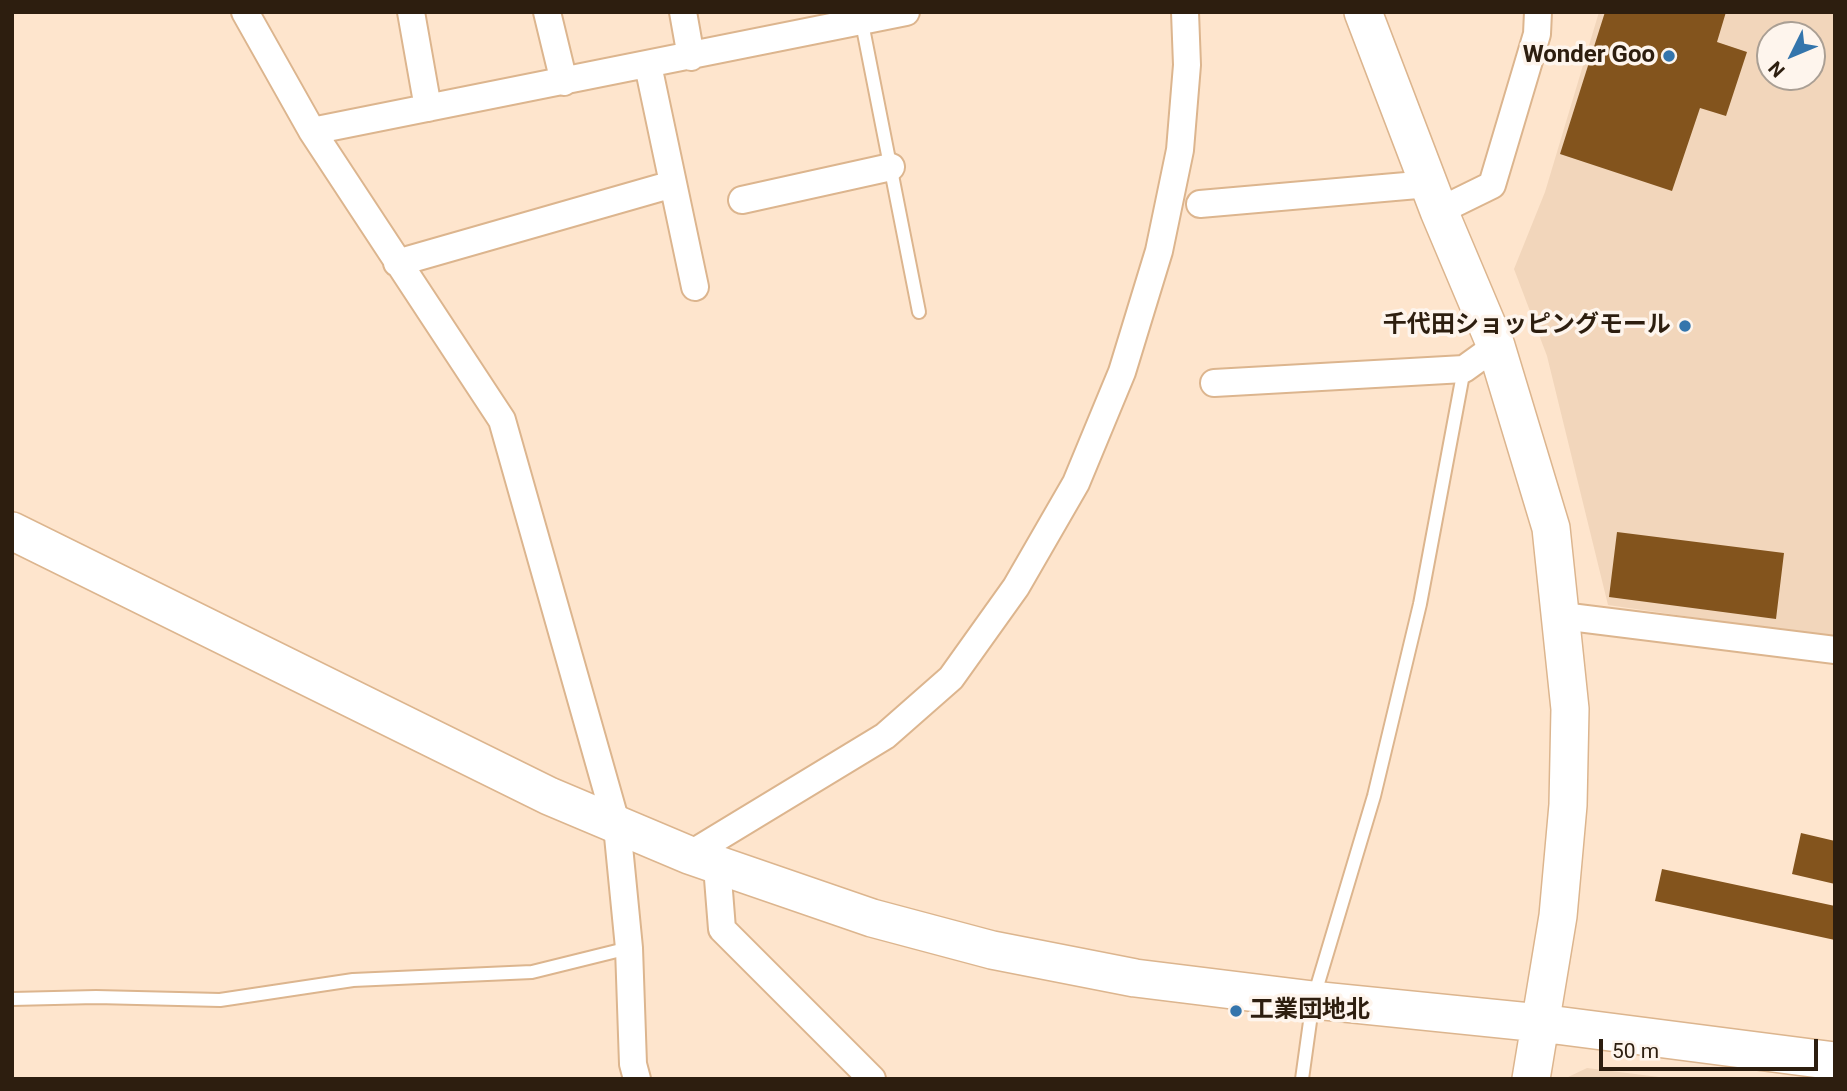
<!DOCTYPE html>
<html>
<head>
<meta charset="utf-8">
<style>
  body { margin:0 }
  #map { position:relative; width:1847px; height:1091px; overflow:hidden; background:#fee5cd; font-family:Roboto,sans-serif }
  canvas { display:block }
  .frame { position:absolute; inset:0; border:14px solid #2d1e0f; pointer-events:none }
  .north { position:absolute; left:1756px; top:21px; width:70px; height:70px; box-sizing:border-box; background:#fef5ed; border:2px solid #aa9f94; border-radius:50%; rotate:227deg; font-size:19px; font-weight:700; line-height:28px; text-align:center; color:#2d1e0f }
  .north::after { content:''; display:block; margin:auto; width:24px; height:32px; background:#3475ac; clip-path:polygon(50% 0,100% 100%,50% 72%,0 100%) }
  .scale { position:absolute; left:1599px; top:1039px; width:219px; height:32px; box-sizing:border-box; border:4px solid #2d1e0f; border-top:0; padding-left:9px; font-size:21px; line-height:24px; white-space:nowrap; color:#2d1e0f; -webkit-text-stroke:5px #fef5ed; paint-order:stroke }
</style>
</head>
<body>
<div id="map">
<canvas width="1847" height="1091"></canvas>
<div class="frame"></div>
<div class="north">N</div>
<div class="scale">50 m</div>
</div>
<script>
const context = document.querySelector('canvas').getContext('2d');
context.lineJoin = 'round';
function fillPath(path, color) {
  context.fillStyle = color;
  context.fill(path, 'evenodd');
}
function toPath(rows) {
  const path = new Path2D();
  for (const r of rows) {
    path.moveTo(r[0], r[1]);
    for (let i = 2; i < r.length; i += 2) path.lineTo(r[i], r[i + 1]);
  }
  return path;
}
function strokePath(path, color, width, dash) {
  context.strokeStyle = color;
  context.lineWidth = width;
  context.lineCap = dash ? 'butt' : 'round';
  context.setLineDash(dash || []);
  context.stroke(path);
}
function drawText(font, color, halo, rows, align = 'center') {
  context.font = font + ' Roboto,"Noto Sans JP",sans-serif';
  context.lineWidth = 7;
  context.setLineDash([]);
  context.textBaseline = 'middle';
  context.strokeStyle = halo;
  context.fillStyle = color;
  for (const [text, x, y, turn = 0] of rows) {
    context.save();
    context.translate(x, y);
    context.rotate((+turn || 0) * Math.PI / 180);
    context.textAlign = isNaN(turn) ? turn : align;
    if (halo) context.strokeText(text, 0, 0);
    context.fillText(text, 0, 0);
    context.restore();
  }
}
fillPath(toPath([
  [1599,12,1835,12,1835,638,1608,605,1547,356,1514,269,1545,192],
  [1770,35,1812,35,1812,77,1770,77],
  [1587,1068,1675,1079,1564,1079]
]), '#f2d6bb');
fillPath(toPath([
  [1605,12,1726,12,1717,42,1747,52,1726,116,1700,108,1672,191,1560,154],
  [1617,532,1784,553,1776,619,1609,597],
  [1801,833,1835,841,1835,884,1792,874],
  [1662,869,1835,906,1835,940,1655,901]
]), '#83541d');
const lane = toPath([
  [862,23,919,312],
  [12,999,96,997,220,1000,353,980,532,972,629,948],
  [1302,1079,1313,1000,1374,796,1420,604,1464,369]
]);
const street = toPath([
  [245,12,312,131,502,420,617,826,629,948,633,1064,637,1079],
  [411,12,428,108],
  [547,12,564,82],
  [683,12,691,57],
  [648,65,695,287],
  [312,131,906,12],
  [742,200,891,167],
  [1200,204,1429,184],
  [1439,211,1492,185,1537,34,1538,12],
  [397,263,673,184],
  [1214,383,1464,369,1496,346],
  [1562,616,1835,650],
  [689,855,885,736,951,678,1016,587,1076,483,1122,372,1159,251,1180,150,1187,65,1185,12],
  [717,866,722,929,872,1079]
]);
const secondary = toPath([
  [1363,12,1439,211,1496,346,1551,528,1570,709,1568,805,1558,916,1531,1079],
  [12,531,549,796,689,855,872,918,992,950,1135,978,1313,1000,1540,1023,1835,1061]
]);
strokePath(lane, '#dcb58e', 16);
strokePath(street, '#dcb58e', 30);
strokePath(secondary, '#dcb58e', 40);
strokePath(lane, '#fff', 12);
strokePath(street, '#fff', 26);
strokePath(secondary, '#fff', 37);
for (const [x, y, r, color] of [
  [1669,56,7,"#3475ac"],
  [1685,326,7,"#3475ac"],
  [1236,1011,7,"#3475ac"]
]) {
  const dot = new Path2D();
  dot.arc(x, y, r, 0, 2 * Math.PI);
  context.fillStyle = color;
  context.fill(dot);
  strokePath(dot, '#fef5ed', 2.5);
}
drawText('bold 24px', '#2d1e0f', '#fef5ed', [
  ["Wonder Goo",1655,56],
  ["千代田ショッピングモール",1671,326],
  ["工業団地北",1250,1011,"left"]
], 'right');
</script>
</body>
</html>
